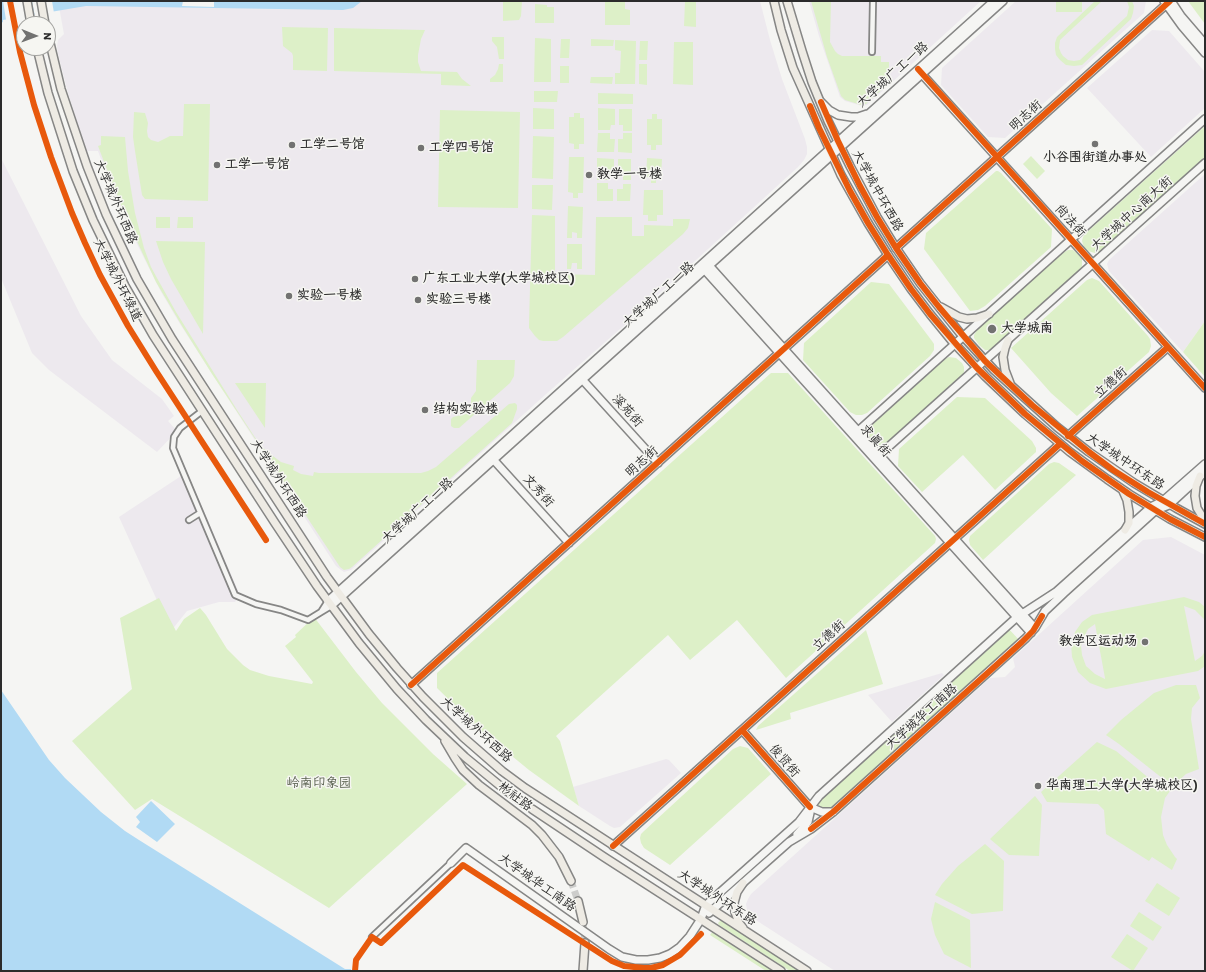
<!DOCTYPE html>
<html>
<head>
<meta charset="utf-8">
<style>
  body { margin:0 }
  #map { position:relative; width:1206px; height:972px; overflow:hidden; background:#f5f5f3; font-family:Itim,sans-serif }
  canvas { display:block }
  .frame { position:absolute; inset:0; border:2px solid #2b2b2b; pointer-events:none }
  .north { position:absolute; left:16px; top:16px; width:40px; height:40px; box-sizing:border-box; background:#f6f6f2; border:1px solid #a5a5a2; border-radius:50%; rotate:91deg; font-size:11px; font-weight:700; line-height:16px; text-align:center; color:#2b2b2b }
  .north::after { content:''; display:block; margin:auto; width:14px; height:18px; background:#727271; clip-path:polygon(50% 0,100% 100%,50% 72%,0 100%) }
</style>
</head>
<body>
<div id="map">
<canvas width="1206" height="972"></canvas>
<div class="frame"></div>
<div class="north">N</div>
</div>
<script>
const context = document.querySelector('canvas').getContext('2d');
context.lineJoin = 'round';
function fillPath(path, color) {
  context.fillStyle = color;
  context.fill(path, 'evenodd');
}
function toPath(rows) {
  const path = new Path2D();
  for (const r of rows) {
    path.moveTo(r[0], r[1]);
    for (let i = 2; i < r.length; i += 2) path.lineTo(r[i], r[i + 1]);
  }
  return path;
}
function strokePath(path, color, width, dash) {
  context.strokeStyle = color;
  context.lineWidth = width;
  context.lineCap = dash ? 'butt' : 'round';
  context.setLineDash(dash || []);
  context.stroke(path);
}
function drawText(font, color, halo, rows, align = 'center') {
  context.font = font + ' Itim,"LXGW WenKai TC",sans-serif';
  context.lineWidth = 3;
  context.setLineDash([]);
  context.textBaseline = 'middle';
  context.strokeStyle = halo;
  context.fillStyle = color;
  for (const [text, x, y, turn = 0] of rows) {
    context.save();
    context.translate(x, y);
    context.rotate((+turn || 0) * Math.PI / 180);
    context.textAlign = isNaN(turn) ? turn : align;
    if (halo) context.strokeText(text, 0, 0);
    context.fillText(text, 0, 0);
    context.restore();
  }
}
fillPath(toPath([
  [58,1,760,1,770,40,782,79,805,139,807,147,807,154,804,160,798,167,628,322,545,395,351,570,344,572,341,570,336,566,180,324,160,290,130,230,110,184,98,151,86,151,68,93,58,54,57,46,58,40,64,34],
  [809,1,981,1,867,105,862,106,845,101,840,97,819,36],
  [1016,1,1146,1,1144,13,1005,138,988,137,941,85,942,68],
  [1152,30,1169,31,1205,72,1205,108,1151,157,1087,88],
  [1,158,81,316,112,360,162,399,174,416,168,421,177,431,157,452,49,370,32,353,1,278],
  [1205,174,1205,321,1183,352,1109,271,1107,264,1109,260],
  [187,472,240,595,235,602,219,602,187,611,171,631,119,517],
  [1171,537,1205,555,1205,971,835,971,748,915,746,904,748,899,751,894,990,678,1005,677,1015,667,1013,658,1143,540],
  [942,673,944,675,892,722,868,695],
  [666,759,669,760,681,773,620,827,614,828,610,826,579,806,573,787]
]), '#ede9ee');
fillPath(toPath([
  [503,1,522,1,521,16,519,20,503,21],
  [605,1,625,1,625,9,630,10,630,25,605,25],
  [685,1,696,1,696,27,684,26],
  [811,1,831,1,830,42,835,51,838,54,842,56,881,56,881,62,889,62,889,83,866,104,861,105,845,100,841,96,827,57],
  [1056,1,1082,1,1082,12,1056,12],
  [1095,1,1102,1,1060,40,1059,48,1061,53,1063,56,1068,60,1074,61,1080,60,1127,16,1129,7,1127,1,1132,1,1134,6,1133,13,1131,19,1082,65,1074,66,1066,65,1060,60,1056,55,1055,49,1055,43,1057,37],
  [1188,1,1205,1,1205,24],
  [535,4,547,5,547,7,554,7,554,23,535,23],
  [282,27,328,28,327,71,293,70,293,56,292,53,283,46],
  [334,28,425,30,421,39,418,55,418,62,421,71,457,72,462,79,471,86,441,85,441,74,334,71],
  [492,37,504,37,504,59,499,59,497,47,492,41],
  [535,38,551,39,551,82,534,82],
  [561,39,570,39,569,58,560,58],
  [591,39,614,40,613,46,591,46],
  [615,40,636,41,635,84,615,84,615,73,620,73,621,51,615,50],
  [640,41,648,41,647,60,639,60],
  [674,42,693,42,693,85,673,84],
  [499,64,503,64,503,82,490,82,490,79,495,75,498,69],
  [639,64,647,64,647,85,639,84],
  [560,66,569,66,569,83,560,83],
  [591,77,613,77,612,84,590,83],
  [534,91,558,91,557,102,534,102],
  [598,93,633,94,633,104,598,104],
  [184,104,210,104,208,201,145,199,142,195,135,151,133,137,134,112,145,113,148,123,147,131,148,137,151,140,158,142,170,136,183,136],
  [533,108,554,109,554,129,533,129],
  [598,108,615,109,615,125,611,125,610,130,598,130],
  [619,109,632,109,632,131,623,131,623,125,619,125],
  [440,110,520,112,518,208,438,207],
  [574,113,580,113,580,118,584,118,584,144,579,144,579,149,574,149,574,144,569,143,569,117,574,117],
  [652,114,657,114,657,119,662,119,662,145,656,145,656,150,651,150,651,145,647,145,647,119,652,119],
  [1205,126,1205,158,1102,251,1095,253,1088,251,1084,247,1082,241,1083,237,1086,233],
  [598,133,610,133,610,139,615,139,614,152,597,152],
  [623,133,632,133,632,153,618,152,618,139,623,139],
  [101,136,125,137,128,171,135,213,144,248,151,267,157,278,176,312,237,410,254,436,261,446,269,453,281,462,294,466,293,470,301,474,313,476,314,472,319,473,421,473,428,471,436,467,509,404,515,403,517,405,517,409,512,423,352,567,349,569,344,570,340,567,212,374,182,326,156,282,127,220,112,183,98,146,101,145],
  [533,136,554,137,553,179,532,178],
  [1031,156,1045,171,1037,179,1023,164],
  [569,157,584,157,583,193,578,193,578,198,573,198,573,193,568,192],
  [597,158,614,159,614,174,608,174,608,180,597,180],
  [647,158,662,159,661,177,656,177,656,183,651,183,651,177,646,177],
  [618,159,631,159,631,180,623,180,623,175,618,175],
  [996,171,998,171,1001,173,1052,229,1051,247,985,306,978,310,970,311,924,249,926,233],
  [597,183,608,183,608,189,613,189,613,201,597,201],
  [623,184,631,184,630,201,617,201,617,189,623,189],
  [532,185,553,185,552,210,532,209],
  [644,190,663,190,663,215,657,215,657,221,648,221,648,215,643,215],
  [568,206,583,207,582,238,577,238,577,233,572,232,572,238,567,238],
  [532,215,555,216,555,274,595,275,596,217,632,217,632,236,644,236,644,225,673,226,673,219,690,219,688,228,683,234,563,337,557,341,543,341,539,340,535,336,529,328,529,324],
  [156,217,170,217,170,228,156,228],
  [178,217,193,217,193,228,177,228],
  [156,241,205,242,203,334,171,279,163,262],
  [567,244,582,244,582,269,577,269,577,263,572,263,571,269,567,269],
  [1068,250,1073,250,1077,253,1082,258,1082,266,1079,272,994,348,989,350,985,350,979,345,974,338,974,335,978,329,1063,253],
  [1092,278,1099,281,1148,336,1150,339,1151,346,1149,352,1077,416,1051,393,1011,348,1087,280],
  [871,282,889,284,932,341,934,344,934,350,930,356,867,413,862,415,856,415,850,412,803,360,804,343],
  [1205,321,1205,377,1183,352],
  [949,357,956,358,962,363,964,367,964,372,961,378,884,447,879,447,875,445,868,438,867,434,868,431,870,427,945,359],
  [477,360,515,360,514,376,510,383,459,428,454,428,451,426,451,419,453,417,466,414,470,410,471,407,471,398,476,391,476,387],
  [771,373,788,373,935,536,936,539,935,543,786,678,737,620,690,660,668,635,556,736,560,741,579,806,529,770,479,729,437,688,437,673],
  [235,383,266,383,265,428],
  [957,397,985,398,1032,441,1036,448,1036,452,995,490,963,455,922,492,898,466,899,449],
  [1054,462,1059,463,1076,475,983,560,970,545,969,540,970,536,1049,464],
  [1184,597,1199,602,1205,607,1205,620,1195,610,1184,606,1195,661,1202,656,1205,651,1205,666,1198,671,1106,689,1090,683,1078,672,1072,657,1071,644,1075,632,1082,622,1092,615],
  [1095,624,1105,678,1105,679,1095,674,1086,666,1082,655,1081,646,1084,637,1088,629],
  [159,598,176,631,184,619,200,608,206,615,227,649,243,665,250,670,269,676,312,684,313,682,285,646,296,637,295,635,314,617,356,672,382,703,433,754,467,784,329,908,152,799,135,810,72,741,132,689,120,618],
  [1008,628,1020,641,840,803,828,809,823,809,819,807,819,800],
  [866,630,883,684,790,713,791,719,756,730,758,726],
  [1176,685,1196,685,1200,698,1192,708,1191,719,1199,769,1186,774,1174,785,1162,778,1119,744,1106,735,1121,720,1154,693],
  [1097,742,1116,751,1156,784,1170,791,1165,798,1161,817,1163,835,1167,845,1175,857,1177,859,1172,870,1152,857,1149,861,1106,834,1104,810,1098,804,1047,802,1041,792],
  [740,746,748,748,771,774,670,865,644,848,641,843,640,838,641,834,644,831,733,749],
  [1035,796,1042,805,1039,856,1009,855,990,839],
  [985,844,1004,861,1003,911,972,914,935,895,942,884,958,866],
  [1157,883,1180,898,1169,916,1145,901],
  [935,902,970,920,971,968,944,954,935,935,931,919],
  [1139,912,1162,927,1153,941,1130,926],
  [720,921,723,921,799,971,790,971,719,925,718,923],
  [713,931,774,971,766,971,710,935],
  [1127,934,1148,948,1133,971,1111,957]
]), '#ddf0c8');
fillPath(toPath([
  [1,1,362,1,353,8,343,10,86,6,3,20,3,22,1,23],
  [1,690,49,760,65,778,101,812,125,831,139,840,345,969,351,969,351,971,1,971],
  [151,801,175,824,157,842,136,827,140,822,136,817]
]), '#b1daf4');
fillPath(toPath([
  [3,1,29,1,31,17,18,20,6,20],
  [32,1,52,1,54,13,35,17],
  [183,1,214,1,214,7,182,6]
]), '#f5f5f3');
strokePath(toPath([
  [571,881,578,901],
  [583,922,585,943]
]), '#cdcdcb', 7, [7, 3.5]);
const street = toPath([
  [872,52,873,1],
  [202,411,180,428,174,437,173,448,235,595,256,604,281,610,308,620,321,612],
  [189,520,200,513],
  [328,601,321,612,331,606],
  [372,937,451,863]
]);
const secondary = toPath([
  [1164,1,1182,26,1205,53],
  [1171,1,1181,16,1205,44],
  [920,72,1205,388],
  [821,102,829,110,838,115,851,117,858,117,867,114],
  [896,248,1170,1],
  [706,262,1035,628],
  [702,267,1031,633],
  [580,377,658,463],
  [856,433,1205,119],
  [1068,436,1168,347],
  [491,457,569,543],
  [876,458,1205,163],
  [328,601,994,1],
  [331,606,1003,1],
  [411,685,888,255],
  [742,730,810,807,822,812,833,812],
  [797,834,808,822,810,813,810,807],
  [613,846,1060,444],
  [451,863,466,848,609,949,622,957,636,960,648,960,660,958,670,954,680,947,690,936,701,919,706,905,799,822,819,796,1016,618,1056,592,1151,507,1163,501,1205,464],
  [709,913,789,842,811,829,833,812,1026,638,1035,628,1045,611,1064,593,1156,510,1169,505,1205,472]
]);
const primary = toPath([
  [27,1,31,24],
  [41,1,45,24],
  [774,1,781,30,793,68,841,175,868,223,888,255,911,289,930,314,952,341,985,376,1025,414,1070,452,1107,479,1129,494,1170,519,1205,537],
  [787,1,802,51,812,82,828,121,850,166,877,217,896,248,920,283,939,307,960,333,994,370,1057,427,1089,452,1134,483,1176,508,1205,524],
  [48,35,61,89,87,166,106,214,137,279,172,339,327,577,369,634,397,668,423,697,463,737,502,771,525,788,807,971],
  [37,48,48,93,73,171,93,220,125,286,153,335,275,523,317,586,359,643,397,689,426,720,465,757,504,789,532,809,604,857,781,971],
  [941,307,959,317,967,319,977,318,989,314],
  [1008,340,1005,348,1003,357,1005,370,1010,383],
  [1200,476,1196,486,1195,496,1197,508,1205,521],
  [1123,491,1127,500,1129,512,1129,523,1125,530],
  [445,741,455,758,463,770,479,785,532,825,542,835,559,857,571,881],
  [743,883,737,892,734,903,735,912,739,923,743,928],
  [578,901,583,922],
  [583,971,585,943]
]);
strokePath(street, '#868685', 8);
strokePath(secondary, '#868685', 10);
strokePath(primary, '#868685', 10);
strokePath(street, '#f5f5f3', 4.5);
strokePath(secondary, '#f5f5f3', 7);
strokePath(primary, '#eeebe4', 7);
strokePath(toPath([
  [10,1,20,52,34,105,51,157,72,213,85,243,100,275,128,326,156,371,266,540],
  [918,69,1205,388],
  [821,102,838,141,860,186,877,217,896,248,920,283,939,307,985,361,1032,405,1089,452,1113,470,1148,492,1205,524],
  [810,106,819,128,850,191,868,223,888,255,911,289,930,314,977,368,1025,414,1082,461,1129,494,1170,519,1205,537],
  [896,248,1170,1],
  [1068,436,1168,347],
  [411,685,888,255],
  [742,730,810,807],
  [811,829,833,812,1022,642,1033,631,1042,616],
  [613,846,1060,444],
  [355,971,356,960,372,937,381,943,463,865,612,961,624,966,644,968,651,968,663,965,680,955,701,934]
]), '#e8590c', 6);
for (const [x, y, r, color] of [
  [1095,144,4,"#727271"],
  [292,145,4,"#727271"],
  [421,148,4,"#727271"],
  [217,165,4,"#727271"],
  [589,175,4,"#727271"],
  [415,279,4,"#727271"],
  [289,296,4,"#727271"],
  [418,300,4,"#727271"],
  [992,329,5,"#727271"],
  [425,410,4,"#727271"],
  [1145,642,4,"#727271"],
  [1038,786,4,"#727271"]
]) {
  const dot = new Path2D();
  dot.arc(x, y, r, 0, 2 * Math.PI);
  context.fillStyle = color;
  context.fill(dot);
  strokePath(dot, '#f6f6f2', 1.5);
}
drawText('13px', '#2b2b2b', '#f6f6f2', [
  ["大学城广工一路",893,75,-42],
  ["明志街",1026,116,-42],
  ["大学城中环西路",877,191,61],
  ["大学城外环西路",115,202,67],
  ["大学城中心南大街",1132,214,-42],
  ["尚法街",1070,221,48],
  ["大学城外环绿道",117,280,63],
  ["大学城广工一路",659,295,-42],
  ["立德街",1111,383,-42],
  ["溪苑街",627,411,48],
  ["求真街",875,441,48],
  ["明志街",642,462,-42],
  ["大学城中环东路",1125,462,34],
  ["大学城外环西路",278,479,57],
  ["文秀街",538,491,48],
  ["大学城广工一路",418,511,-42],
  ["立德街",829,636,-42],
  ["大学城华工南路",922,717,-42],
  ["大学城外环西路",476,730,42],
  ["俊贤街",784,761,49],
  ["彬社路",515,797,37],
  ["大学城华工南路",537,883,35],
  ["大学城外环东路",717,898,33]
]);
drawText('bold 13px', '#2b2b2b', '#f6f6f2', [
  ["工学二号馆",300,145],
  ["工学四号馆",429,148],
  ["小谷围街道办事处",1095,158,"center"],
  ["工学一号馆",225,165],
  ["教学一号楼",597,175],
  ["广东工业大学(大学城校区)",423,279],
  ["实验一号楼",297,296],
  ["实验三号楼",426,300],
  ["大学城南",1001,329],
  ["结构实验楼",433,410],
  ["教学区运动场",1137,642,"right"],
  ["华南理工大学(大学城校区)",1046,786]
], 'left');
drawText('13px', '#535b49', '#f6f6f2', [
  ["岭南印象园",319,784]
]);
</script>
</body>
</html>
